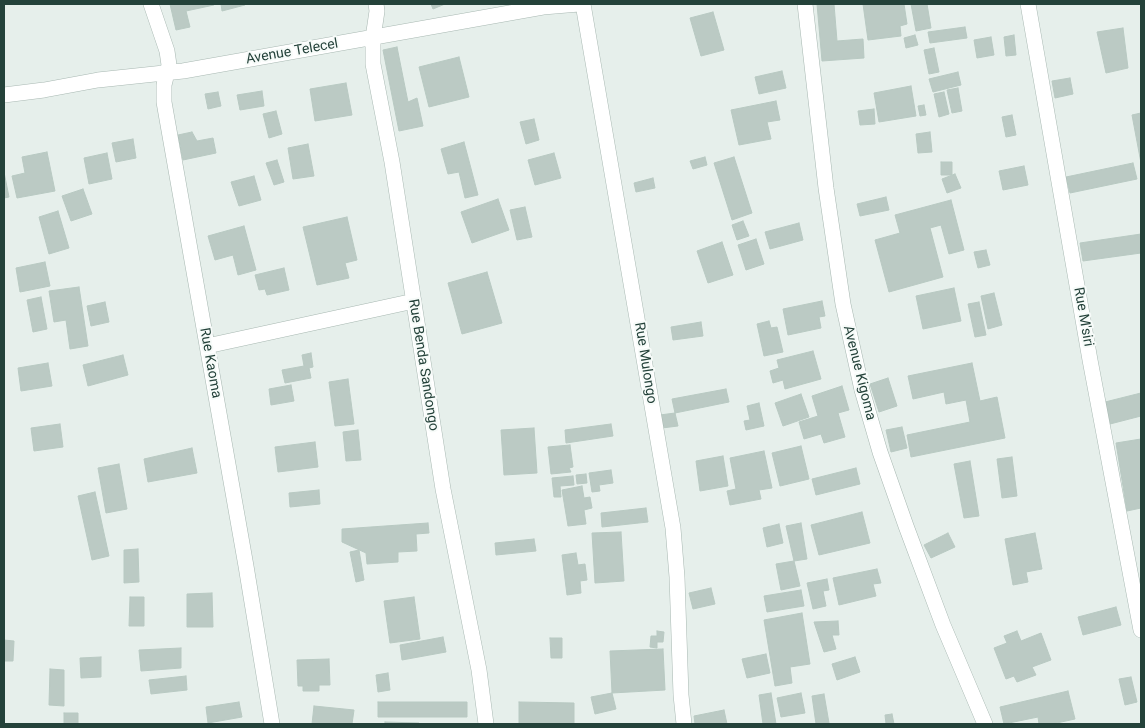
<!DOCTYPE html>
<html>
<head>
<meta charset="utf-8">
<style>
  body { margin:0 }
  #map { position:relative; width:1145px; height:728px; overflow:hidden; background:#e6efeb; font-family:Roboto,sans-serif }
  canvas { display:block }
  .frame { position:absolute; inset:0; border:5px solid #24423a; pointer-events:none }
</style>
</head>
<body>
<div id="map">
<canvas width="1145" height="728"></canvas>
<div class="frame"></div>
</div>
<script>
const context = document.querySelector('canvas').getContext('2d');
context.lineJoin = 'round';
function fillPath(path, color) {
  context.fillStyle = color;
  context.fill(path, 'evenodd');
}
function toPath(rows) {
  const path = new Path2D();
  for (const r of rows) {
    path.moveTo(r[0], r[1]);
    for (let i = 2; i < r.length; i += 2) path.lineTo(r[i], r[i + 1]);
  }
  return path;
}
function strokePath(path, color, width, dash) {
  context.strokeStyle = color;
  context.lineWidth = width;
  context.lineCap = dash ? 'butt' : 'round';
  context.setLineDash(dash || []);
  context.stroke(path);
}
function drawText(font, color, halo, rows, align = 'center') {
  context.font = font + ' Roboto,sans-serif';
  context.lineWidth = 4;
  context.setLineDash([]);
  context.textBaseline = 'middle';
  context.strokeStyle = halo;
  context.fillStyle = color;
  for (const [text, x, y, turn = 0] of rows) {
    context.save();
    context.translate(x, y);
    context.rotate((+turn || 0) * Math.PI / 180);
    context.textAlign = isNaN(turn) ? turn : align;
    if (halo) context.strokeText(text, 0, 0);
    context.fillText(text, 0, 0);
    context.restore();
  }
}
const building = toPath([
  [170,4,213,4,214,5,186,11,190,27,176,30,170,4],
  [221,4,245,4,245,5,222,11,221,4],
  [431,4,445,4,433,9,431,4],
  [817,4,834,4,837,41,863,39,864,58,822,61,817,4],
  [863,4,904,4,907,24,900,26,901,36,868,40,863,4],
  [911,4,927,4,931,28,916,31,911,4],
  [713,12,724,50,701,56,690,18,713,12],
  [965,27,967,38,930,43,928,32,965,27],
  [1123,28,1128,68,1106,73,1097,32,1123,28],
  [915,35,918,45,906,48,904,38,915,35],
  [1014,35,1016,55,1006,56,1004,37,1014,35],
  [991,37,994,55,977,58,974,40,991,37],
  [397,47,408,102,417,98,423,126,399,131,383,50,397,47],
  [934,48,939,72,929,74,924,50,934,48],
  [459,57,469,97,429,107,419,67,459,57],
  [782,71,786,88,759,94,755,77,782,71],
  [958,72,961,85,933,92,929,79,958,72],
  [1070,78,1073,94,1055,98,1052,81,1070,78],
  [346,83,352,115,315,121,310,89,346,83],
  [911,86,916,116,879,122,874,93,911,86],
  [958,88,962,111,952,113,947,90,958,88],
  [262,91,264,106,240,110,237,95,262,91],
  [218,92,221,106,208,109,205,94,218,92],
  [944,92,949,114,939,117,934,94,944,92],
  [776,101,780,120,767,122,771,139,739,145,731,110,776,101],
  [924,105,926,115,920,116,918,106,924,105],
  [874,109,875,124,860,125,858,111,874,109],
  [276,111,282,134,269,138,263,114,276,111],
  [1141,113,1141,163,1132,115,1141,113],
  [1012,115,1016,135,1006,137,1002,117,1012,115],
  [534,119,539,140,526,144,520,122,534,119],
  [192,132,197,141,213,138,216,153,183,160,178,135,192,132],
  [930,132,932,152,918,153,916,134,930,132],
  [133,139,136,158,116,162,112,143,133,139],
  [464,142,478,195,465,198,459,172,448,174,441,149,464,142],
  [308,144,314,176,293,179,288,148,308,144],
  [47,152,55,191,17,198,12,176,25,173,22,157,47,152],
  [107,153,112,179,89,184,84,158,107,153],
  [554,153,561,178,535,185,528,160,554,153],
  [705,157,707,165,693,169,690,161,705,157],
  [734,157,752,213,732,220,714,163,734,157],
  [277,160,284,182,274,185,266,163,277,160],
  [941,162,952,162,952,175,941,175,941,162],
  [1133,163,1137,179,1070,193,1066,177,1133,163],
  [1024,166,1028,185,1003,190,999,171,1024,166],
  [4,172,9,197,4,198,4,172],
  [955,174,961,188,947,193,942,179,955,174],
  [254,176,261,200,239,206,231,182,254,176],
  [653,178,655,188,636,192,634,183,653,178],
  [83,189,92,214,71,221,62,196,83,189],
  [886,197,889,210,860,216,857,204,886,197],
  [498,199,509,230,472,243,461,212,498,199],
  [951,200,964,250,949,254,941,225,930,228,943,277,889,292,875,240,900,233,895,215,951,200],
  [525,207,532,237,517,240,510,210,525,207],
  [58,211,69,248,49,254,39,217,58,211],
  [347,217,357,260,345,263,349,278,317,285,303,227,347,217],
  [743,221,749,236,737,240,732,225,743,221],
  [799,223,803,240,770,249,765,232,799,223],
  [244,226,256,270,238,275,233,255,215,260,208,236,244,226],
  [1141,234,1141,253,1083,261,1080,243,1141,234],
  [756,239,764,264,746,270,738,245,756,239],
  [722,242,733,275,708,283,697,251,722,242],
  [986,250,990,265,978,268,974,252,986,250],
  [45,262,50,286,20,292,16,268,45,262],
  [284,268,289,290,267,295,265,289,259,290,255,275,284,268],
  [487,272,502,323,462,334,448,283,487,272],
  [79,287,88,346,70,349,66,320,54,322,49,291,79,287],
  [954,288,961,321,923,329,916,296,954,288],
  [994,293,1002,325,988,329,981,296,994,293],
  [41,297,47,329,33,332,27,300,41,297],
  [822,301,825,316,819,317,821,328,788,335,783,309,822,301],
  [105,302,109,322,91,326,87,306,105,302],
  [979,302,986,335,975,337,968,304,979,302],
  [769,321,771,328,777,327,783,352,764,356,757,324,769,321],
  [701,322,703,336,673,340,671,327,701,322],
  [813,351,821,379,785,389,783,380,773,383,770,371,779,368,777,360,813,351],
  [311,353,313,367,309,368,311,378,285,383,282,370,304,366,302,355,311,353],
  [123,355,128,375,88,386,83,365,123,355],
  [48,363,52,386,21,391,18,368,48,363],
  [972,363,980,401,997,397,1005,438,911,457,907,435,970,422,966,400,946,404,944,392,913,399,908,376,972,363],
  [888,378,897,406,879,412,870,384,888,378],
  [348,379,354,424,335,426,329,382,348,379],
  [291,385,294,401,271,405,269,389,291,385],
  [842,386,849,410,838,413,845,437,824,443,821,434,804,439,799,422,818,416,812,396,842,386],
  [726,389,729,402,675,413,672,399,726,389],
  [1141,393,1141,416,1110,424,1105,402,1141,393],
  [801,394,809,417,783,426,775,403,801,394],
  [759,403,764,426,746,430,744,421,750,420,747,406,759,403],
  [675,413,678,426,662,428,660,415,675,413],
  [60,424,63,447,34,451,31,428,60,424],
  [611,424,613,436,566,443,565,430,611,424],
  [902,427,907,448,891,452,886,430,902,427],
  [534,428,537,473,504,475,501,430,534,428],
  [358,430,361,460,346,461,343,432,358,430],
  [1141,439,1141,508,1127,511,1116,443,1141,439],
  [315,442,318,467,278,472,275,447,315,442],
  [570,445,573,467,569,468,571,472,551,474,548,447,570,445],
  [801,446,809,479,780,486,772,453,801,446],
  [192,448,197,473,148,482,144,459,192,448],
  [764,451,772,488,759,490,761,499,730,505,727,491,736,489,730,458,764,451],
  [723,456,728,486,700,491,696,461,723,456],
  [1012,457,1017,496,1002,498,997,459,1012,457],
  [970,461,979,516,964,518,954,464,970,461],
  [119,464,127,509,106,513,98,468,119,464],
  [856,468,860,484,816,495,812,479,856,468],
  [611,470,613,483,599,485,600,491,592,492,589,473,611,470],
  [586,474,587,483,577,484,576,475,586,474],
  [573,476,574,485,560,486,561,497,554,497,552,478,573,476],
  [582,486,584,498,590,497,592,508,584,510,586,524,568,526,562,490,582,486],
  [319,490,320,504,290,507,289,493,319,490],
  [95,492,109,556,92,560,78,496,95,492],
  [646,508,648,522,602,527,601,513,646,508],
  [862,512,870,543,819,555,811,525,862,512],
  [428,523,429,533,416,534,417,551,398,552,398,562,367,564,366,553,342,542,342,529,428,523],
  [801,523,807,559,794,561,786,526,801,523],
  [779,524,783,543,767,547,763,528,779,524],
  [621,532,624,581,595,583,592,533,621,532],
  [948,533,955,547,931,558,924,545,948,533],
  [1035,533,1042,569,1026,572,1028,582,1013,585,1005,539,1035,533],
  [534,539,536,551,496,555,495,543,534,539],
  [138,549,139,582,124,583,124,550,138,549],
  [359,550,364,580,356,582,350,552,359,550],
  [576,553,578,565,585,564,587,580,580,581,581,593,567,595,562,555,576,553],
  [794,561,800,586,781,590,776,564,794,561],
  [877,569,881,583,873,584,876,596,839,605,833,578,877,569],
  [827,579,829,590,823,591,826,606,813,609,807,583,827,579],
  [711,588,715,604,693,609,689,593,711,588],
  [801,590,804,606,767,612,764,596,801,590],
  [212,593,213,627,187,627,187,594,212,593],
  [130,597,144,597,144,626,129,626,130,597],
  [414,597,420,639,390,643,384,601,414,597],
  [1116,607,1121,625,1083,635,1078,617,1116,607],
  [802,613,810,664,790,667,792,683,775,686,764,620,802,613],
  [838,621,839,635,832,635,836,649,824,652,814,622,838,621],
  [657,631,664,632,663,642,657,642,657,648,650,647,651,636,657,636,657,631],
  [1017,631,1021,641,1041,633,1051,660,1032,667,1036,675,1017,682,1014,676,1006,679,994,648,1007,643,1004,636,1017,631],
  [443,637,446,652,402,660,400,645,443,637],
  [550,638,562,638,562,658,551,658,550,638],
  [4,640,14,641,13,661,4,661,4,640],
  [181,648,181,668,141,671,139,650,181,648],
  [663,649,665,690,612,693,610,651,663,649],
  [766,654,770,673,747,678,742,659,766,654],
  [101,657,101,677,81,678,80,658,101,657],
  [855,657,860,672,837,680,832,664,855,657],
  [329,659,330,685,319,685,319,691,303,691,303,686,298,686,297,660,329,659],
  [50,669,64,670,64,706,49,705,50,669],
  [388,673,390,690,378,692,376,675,388,673],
  [186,676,187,690,151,694,149,680,186,676],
  [1131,677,1137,702,1125,705,1119,679,1131,677],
  [1068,691,1075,719,1052,724,1039,724,1038,717,1004,724,1000,707,1068,691],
  [612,693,616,709,595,714,591,697,612,693],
  [771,693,776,724,763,724,759,695,771,693],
  [801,693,805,713,781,717,777,698,801,693],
  [824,694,829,723,816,724,812,696,824,694],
  [239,702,242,717,208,723,206,707,239,702],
  [378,702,467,702,467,717,378,717,378,702],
  [519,702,574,703,574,724,519,724,519,702],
  [314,706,354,710,352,724,312,724,314,706],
  [724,710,727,724,695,724,694,716,724,710],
  [64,713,78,713,78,724,64,724,64,713],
  [892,714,894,724,886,724,885,715,892,714],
  [385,722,419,723,419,724,385,724,385,722]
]);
fillPath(building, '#bbcac4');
strokePath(building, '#b8c9c2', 1);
const minor = toPath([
  [151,4,167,51,169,65,164,85,164,102,246,566,272,724],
  [376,4,377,11,373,38,373,64,392,162,443,489,479,670,486,724],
  [583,4,673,528,677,577,681,695,684,724],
  [805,4,826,188,843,304,862,390,880,452,906,526,943,625,985,724],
  [1028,4,1090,360,1141,630],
  [4,95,44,90,98,80,183,71,543,7,579,4],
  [207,346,414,301]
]);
strokePath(minor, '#a8b8b2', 16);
strokePath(minor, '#fff', 15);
drawText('14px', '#24423a', '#f7fbf9', [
  ["Avenue Telecel",292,52,-10],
  ["Rue M'siri",1083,317,80],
  ["Rue Kaoma",210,363,80],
  ["Rue Mulongo",645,363,81],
  ["Rue Benda Sandongo",423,365,81],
  ["Avenue Kigoma",859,373,76]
]);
</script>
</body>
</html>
